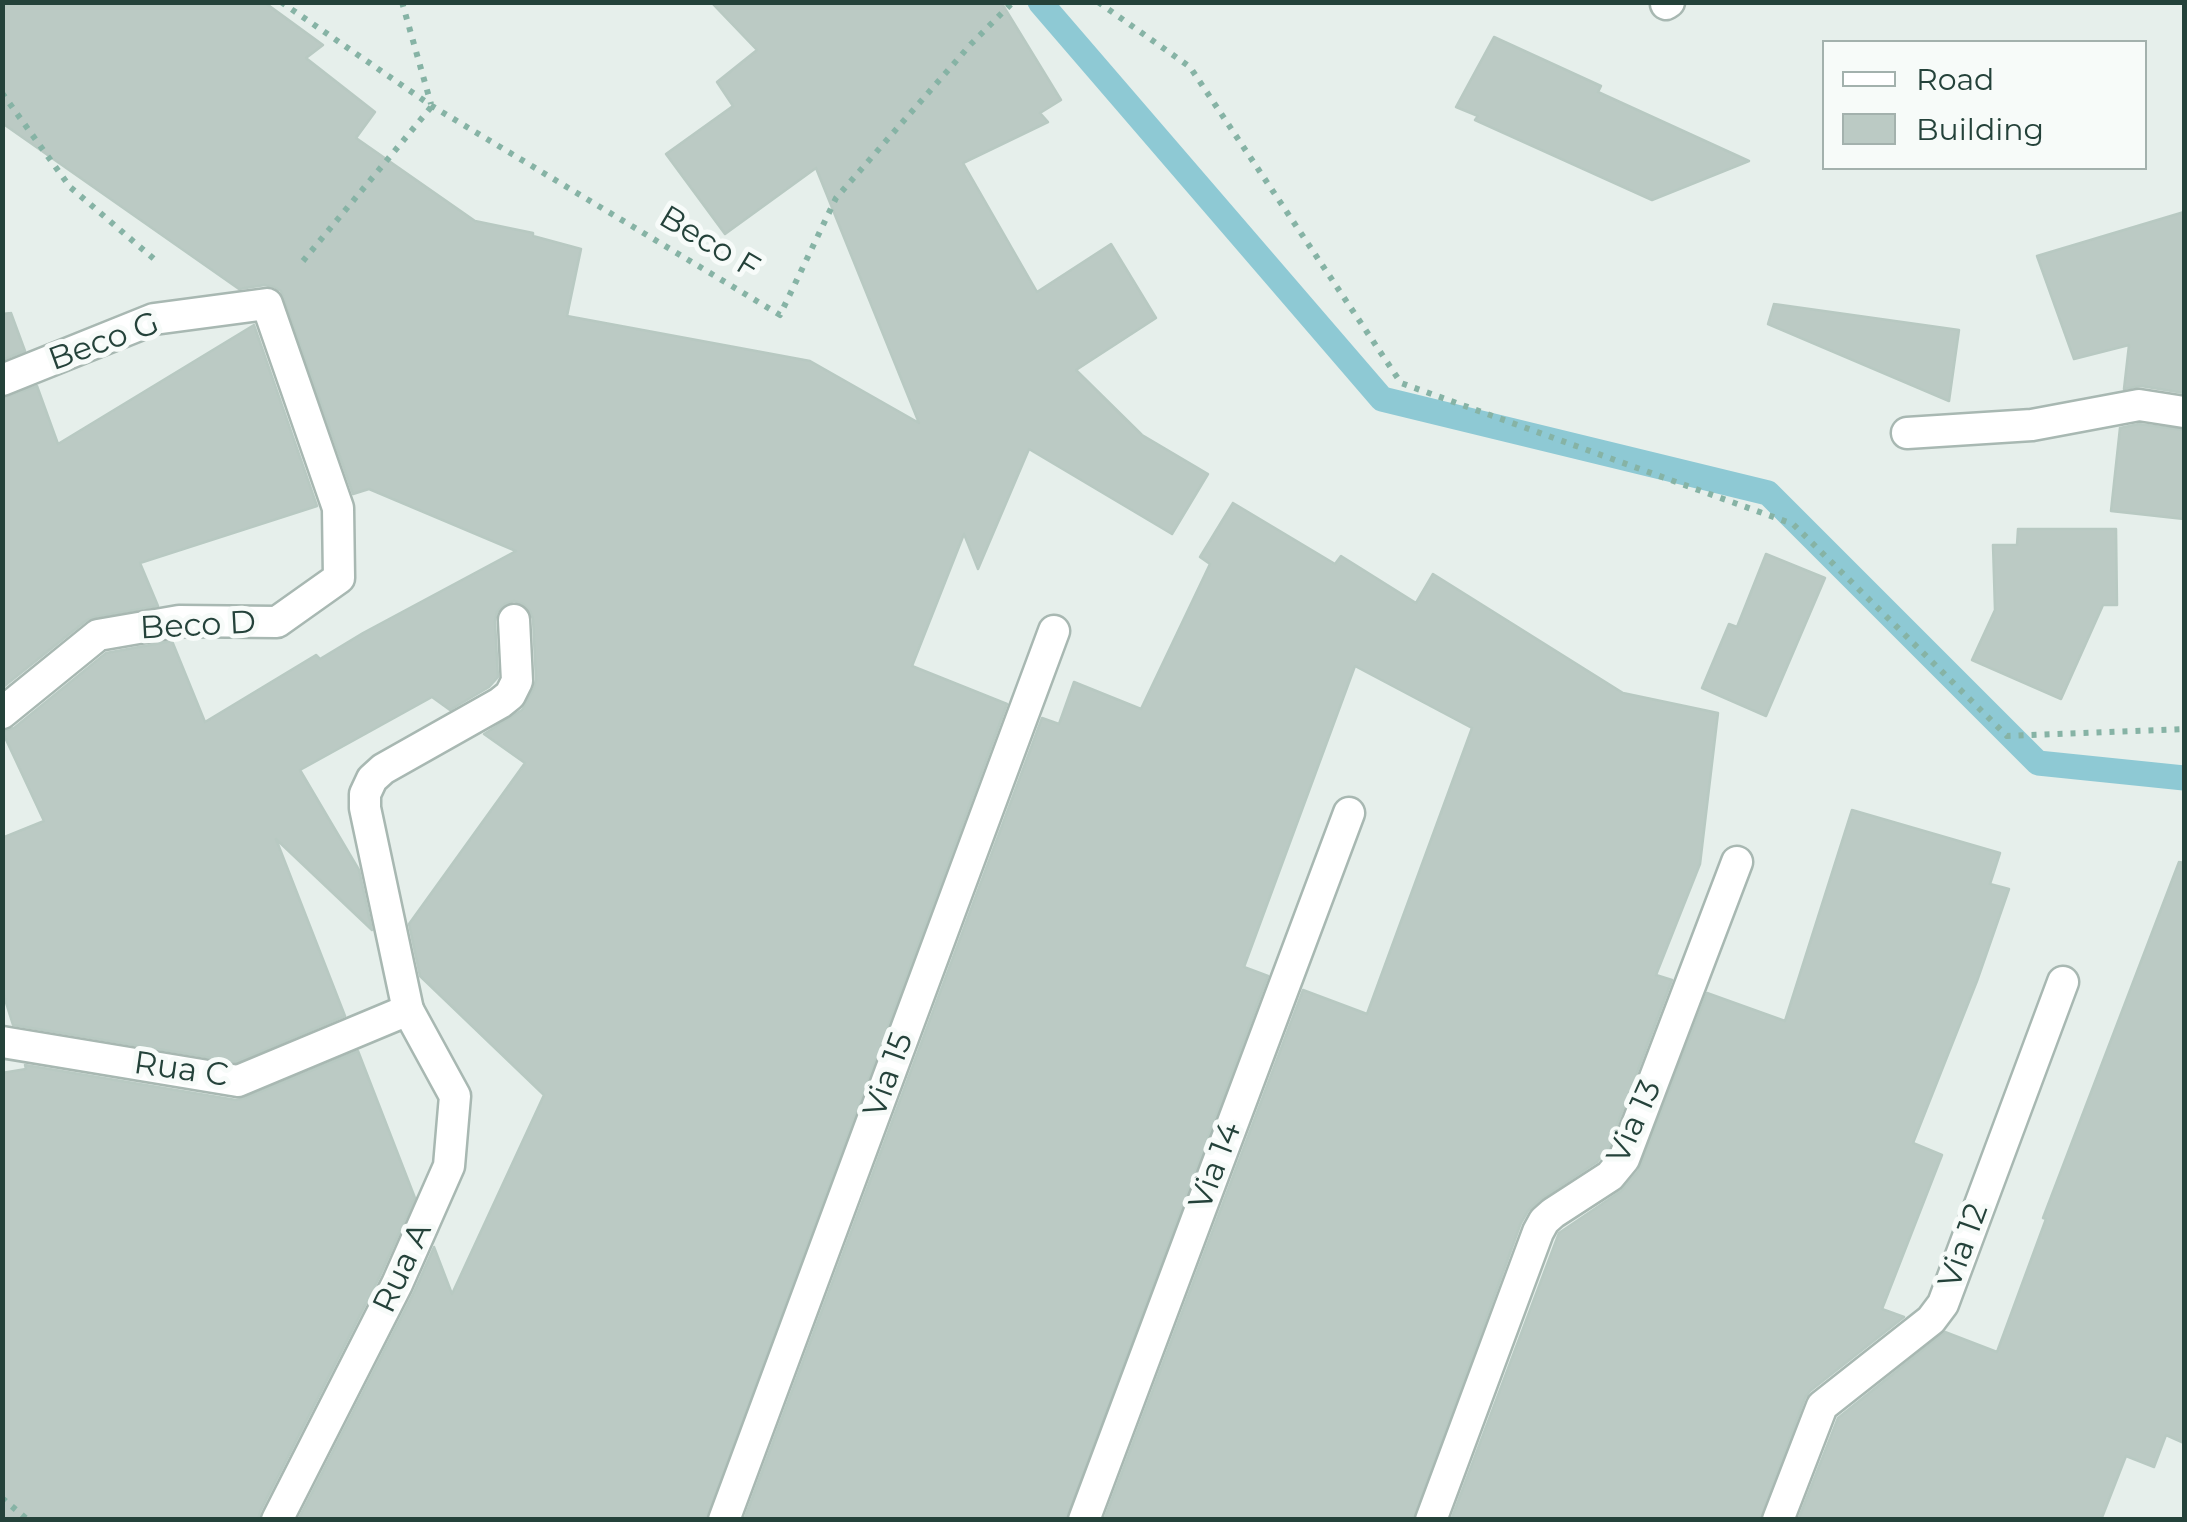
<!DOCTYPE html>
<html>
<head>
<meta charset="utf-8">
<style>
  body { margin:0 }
  #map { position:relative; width:2187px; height:1522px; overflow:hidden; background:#e6efeb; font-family:Montserrat,sans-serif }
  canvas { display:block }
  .frame { position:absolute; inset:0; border:5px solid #24423a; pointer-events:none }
  .legend { position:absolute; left:1822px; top:40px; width:325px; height:130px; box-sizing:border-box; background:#f7fbf9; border:2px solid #a3b1ad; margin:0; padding:12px 18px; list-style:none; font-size:30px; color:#24423a }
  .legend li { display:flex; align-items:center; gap:20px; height:50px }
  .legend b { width:50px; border:2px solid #a3b1ad }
</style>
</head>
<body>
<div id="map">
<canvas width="2187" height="1522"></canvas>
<div class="frame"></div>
<ul class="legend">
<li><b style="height:12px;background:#fff"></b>Road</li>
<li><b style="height:28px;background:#bbcac4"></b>Building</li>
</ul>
</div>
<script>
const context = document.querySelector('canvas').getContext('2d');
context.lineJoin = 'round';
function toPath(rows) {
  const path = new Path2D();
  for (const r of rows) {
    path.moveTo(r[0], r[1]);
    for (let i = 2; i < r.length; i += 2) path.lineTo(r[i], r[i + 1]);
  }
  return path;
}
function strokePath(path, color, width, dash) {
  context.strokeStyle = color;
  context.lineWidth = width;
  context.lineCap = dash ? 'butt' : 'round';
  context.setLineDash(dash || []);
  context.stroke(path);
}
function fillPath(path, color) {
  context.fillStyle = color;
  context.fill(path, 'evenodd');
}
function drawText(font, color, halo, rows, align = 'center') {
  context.font = font + ' Montserrat,sans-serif';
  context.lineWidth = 10;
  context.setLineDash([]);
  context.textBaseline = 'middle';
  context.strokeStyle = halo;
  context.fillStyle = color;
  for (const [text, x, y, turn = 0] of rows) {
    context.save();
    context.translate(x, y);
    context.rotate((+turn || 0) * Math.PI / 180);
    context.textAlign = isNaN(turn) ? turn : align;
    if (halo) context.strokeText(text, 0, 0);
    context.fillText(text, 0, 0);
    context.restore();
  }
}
strokePath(toPath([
  [1040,2,1382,399,1768,493,2038,763,2184,778]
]), '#8ec9d4', 25);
const building = toPath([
  [2,2,264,2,323,45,306,58,375,112,356,138,475,221,533,233,533,236,581,249,567,316,810,361,919,423,816,168,725,234,666,154,733,106,717,82,757,50,711,2,1001,2,1061,100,1040,113,1048,122,963,163,1037,292,1111,244,1156,318,1076,370,1142,435,1208,474,1172,534,1029,449,978,569,964,534,912,666,1007,704,706,1520,298,1520,414,1292,434,1247,452,1294,544,1095,420,976,409,924,525,763,484,734,522,710,534,688,536,680,533,619,530,611,523,604,514,601,505,604,497,612,495,621,498,677,489,687,450,710,432,697,300,770,359,870,372,930,276,839,345,1016,236,1062,13,1025,2,990,2,838,44,821,2,731,14,728,106,653,172,641,205,722,316,655,320,659,363,633,516,551,369,489,353,494,281,291,274,287,265,285,239,289,2,123,2,2],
  [1494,37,1601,86,1598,92,1749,161,1652,200,1475,120,1478,116,1456,107,1494,37],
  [2184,212,2184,393,2141,386,2124,389,2129,345,2074,359,2037,256,2184,212],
  [1774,304,1959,330,1949,401,1768,324,1774,304],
  [11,313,25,351,2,360,2,314,11,313],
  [254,325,317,506,140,563,158,606,95,617,87,620,2,688,2,398,37,386,58,444,254,325],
  [2139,424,2184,430,2184,519,2111,511,2120,428,2139,424],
  [1233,503,1335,564,1341,556,1416,603,1433,574,1623,693,1718,713,1700,864,1656,975,1672,980,1608,1149,1597,1162,1541,1199,1528,1211,1521,1223,1413,1520,1104,1520,1303,990,1367,1014,1472,728,1355,666,1244,967,1268,976,1066,1520,744,1520,1042,718,1059,724,1074,682,1141,709,1210,564,1200,557,1233,503],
  [2018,529,2116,529,2117,605,2103,605,2061,699,1972,660,1995,610,1993,545,2017,545,2018,529],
  [1766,554,1825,578,1766,716,1702,688,1729,624,1737,627,1766,554],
  [1852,810,2000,853,1990,884,2009,889,1977,981,1913,1143,1942,1155,1882,1309,1904,1317,1810,1391,1805,1398,1760,1520,1451,1520,1559,1233,1621,1191,1639,1170,1707,993,1785,1021,1852,810],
  [2179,862,2184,863,2184,1443,2166,1435,2154,1467,2126,1456,2101,1520,1798,1520,1838,1418,1945,1332,1997,1352,2046,1219,2043,1218,2179,862],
  [358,1051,415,1198,380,1276,260,1512,258,1520,2,1520,2,1073,26,1069,25,1065,236,1100,245,1098,358,1051]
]);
fillPath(building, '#bbcac4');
strokePath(building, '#b8c9c2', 2.5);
const lane = toPath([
  [2,380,154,319,267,304,338,508,339,578,277,622,179,621,98,635,2,713],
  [1907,433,2032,425,2139,405,2184,412],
  [408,1010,365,808,365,794,372,779,383,769,500,703,510,695,517,681,514,620]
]);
const street = toPath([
  [1666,4,1669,2],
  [2,1042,238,1081,408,1010,455,1096,449,1166,397,1284,277,1520],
  [724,1520,1054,631],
  [1084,1520,1349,813],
  [1431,1520,1538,1232,1544,1221,1553,1213,1610,1176,1624,1159,1737,862],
  [1778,1520,1822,1406,1931,1320,1943,1304,2063,982]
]);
strokePath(lane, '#a8b8b2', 35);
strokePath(street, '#a8b8b2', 35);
strokePath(toPath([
  [281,2,432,106,780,315,836,198,971,44,1013,2],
  [402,2,431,104],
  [1098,2,1190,67,1401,383,1793,524,2007,736,2184,729],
  [2,93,70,187,154,259],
  [303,261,432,106],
  [2,1498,28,1520]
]), '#86b3a5', 6, [5, 8]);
strokePath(lane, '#fff', 30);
strokePath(street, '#fff', 30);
drawText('32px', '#24423a', '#f7fbf9', [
  ["Beco F",709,243,31],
  ["Beco G",104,342,-20],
  ["Beco D",198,626,-3],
  ["Rua C",181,1070,8],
  ["Via 15",889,1075,-70],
  ["Via 13",1635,1122,-66],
  ["Via 14",1216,1166,-69],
  ["Via 12",1964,1246,-70],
  ["Rua A",403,1268,-65]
]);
</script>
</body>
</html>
